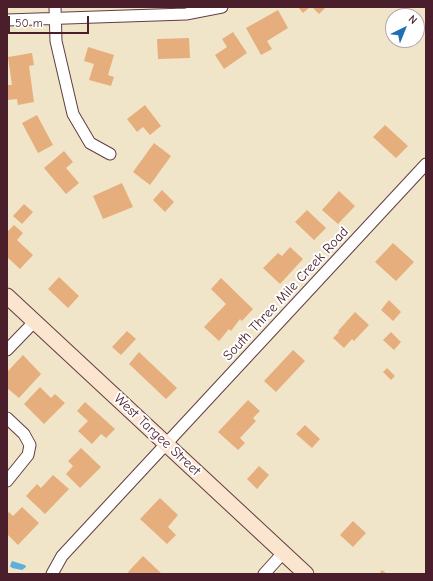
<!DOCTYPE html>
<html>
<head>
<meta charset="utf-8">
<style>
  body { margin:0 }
  #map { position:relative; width:433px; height:581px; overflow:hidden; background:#f0e5c9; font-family:"Comic Neue",sans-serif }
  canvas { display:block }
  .frame { position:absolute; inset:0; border:8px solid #4a1f2b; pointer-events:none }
  .north { position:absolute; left:385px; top:8px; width:40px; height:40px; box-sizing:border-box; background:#fff; border:1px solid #b7a5aa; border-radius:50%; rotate:43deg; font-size:11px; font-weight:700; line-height:16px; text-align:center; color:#4a1f2b }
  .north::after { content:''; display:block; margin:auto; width:14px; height:18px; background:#1f6fb2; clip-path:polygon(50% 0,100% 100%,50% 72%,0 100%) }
  .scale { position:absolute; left:8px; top:16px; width:81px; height:18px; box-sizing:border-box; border:2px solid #4a1f2b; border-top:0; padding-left:5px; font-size:12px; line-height:14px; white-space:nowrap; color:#4a1f2b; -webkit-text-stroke:3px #fff; paint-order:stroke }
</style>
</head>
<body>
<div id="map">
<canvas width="433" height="581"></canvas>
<div class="frame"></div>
<div class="north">N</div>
<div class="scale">50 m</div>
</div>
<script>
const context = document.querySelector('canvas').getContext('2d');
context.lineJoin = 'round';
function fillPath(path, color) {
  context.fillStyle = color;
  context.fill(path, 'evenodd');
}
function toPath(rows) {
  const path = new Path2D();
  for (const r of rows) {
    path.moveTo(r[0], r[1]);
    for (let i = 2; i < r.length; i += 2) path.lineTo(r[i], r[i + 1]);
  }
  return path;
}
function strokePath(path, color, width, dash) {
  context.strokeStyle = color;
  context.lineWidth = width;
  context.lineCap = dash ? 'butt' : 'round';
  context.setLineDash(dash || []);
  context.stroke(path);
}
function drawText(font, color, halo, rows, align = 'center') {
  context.font = font + ' "Comic Neue",sans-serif';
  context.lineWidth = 4;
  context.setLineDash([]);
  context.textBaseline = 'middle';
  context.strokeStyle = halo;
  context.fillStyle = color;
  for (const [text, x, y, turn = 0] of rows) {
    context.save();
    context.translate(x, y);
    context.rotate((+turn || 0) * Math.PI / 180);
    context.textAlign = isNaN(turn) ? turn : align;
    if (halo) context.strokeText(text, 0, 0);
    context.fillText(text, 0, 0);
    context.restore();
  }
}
fillPath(toPath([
  [12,561,25,565,26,567,22,570,12,568,10,566]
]), '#60aed9');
fillPath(toPath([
  [298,7,310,7,303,13],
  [312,7,326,7,319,14],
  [278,10,288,28,267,41,272,49,261,55,246,28],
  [233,32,247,53,224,69,215,55,227,47,222,39],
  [189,38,190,58,158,59,157,39],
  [88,47,114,55,108,75,114,77,111,86,89,80,94,64,84,61],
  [32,53,34,65,29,66,34,102,18,105,17,99,7,100,7,85,12,85,8,57],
  [145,105,161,126,150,135,143,127,137,132,127,119],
  [37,115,53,145,38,153,22,123],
  [385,125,408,146,396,158,373,137],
  [154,143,171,156,150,185,133,172],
  [64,151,73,162,66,168,79,183,66,194,44,168],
  [122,183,133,207,103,219,93,196],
  [162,190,174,202,165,212,153,200],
  [339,191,355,206,338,224,322,210],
  [24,204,33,212,22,224,13,216],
  [307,210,326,228,314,240,295,222],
  [14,225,23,233,17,240,33,255,20,269,7,257,7,232],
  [393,243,414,262,396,281,375,262],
  [290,247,303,259,280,284,263,268,278,253,282,256],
  [59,277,79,296,68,308,48,289],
  [221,278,253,309,242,321,240,319,231,331,229,329,219,341,204,327,226,304,211,289],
  [389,300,401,312,393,321,381,310],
  [355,312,369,325,354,341,352,339,344,348,333,338,339,332,338,331],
  [127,331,136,339,121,355,112,347],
  [391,332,401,342,394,350,383,340],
  [293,350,305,361,276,392,264,381],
  [139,352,177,388,166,399,129,364],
  [23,355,41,374,19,398,7,388,7,372],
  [387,368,395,376,391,380,383,372],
  [40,387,51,398,55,394,65,403,44,424,24,404],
  [248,400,260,411,253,418,256,421,240,438,245,443,238,450,218,432],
  [85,402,115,429,106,438,101,434,92,444,78,431,88,421,77,411],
  [305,425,320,439,312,448,296,434],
  [81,448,101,467,80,488,66,474,73,466,68,461],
  [259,466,269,475,257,489,247,479],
  [53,475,69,489,45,514,26,496,37,484,41,488],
  [160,498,178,515,168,527,176,535,167,544,140,519],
  [22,507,39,523,18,545,7,534,7,514,9,512,13,516],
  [353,521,366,533,353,547,340,535],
  [143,556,162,574,130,574,128,572],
  [382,570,387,574,379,574]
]), '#e6ae7c');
const street = toPath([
  [55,7,56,41,73,114,90,143,110,154],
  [7,20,186,14,222,7],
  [7,350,35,321],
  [7,418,24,434,30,445,28,455,7,481],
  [52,574,62,556,426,164],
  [264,574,283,553]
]);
const secondary = toPath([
  [7,296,306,574]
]);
strokePath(street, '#633d43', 13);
strokePath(secondary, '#633d43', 17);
strokePath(street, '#fff', 11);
strokePath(secondary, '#fbe5cf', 15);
drawText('14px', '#4a1f2b', '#fff', [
  ["South Three Mile Creek Road",286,294,-47],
  ["West Targee Street",157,435,43]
]);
</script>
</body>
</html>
